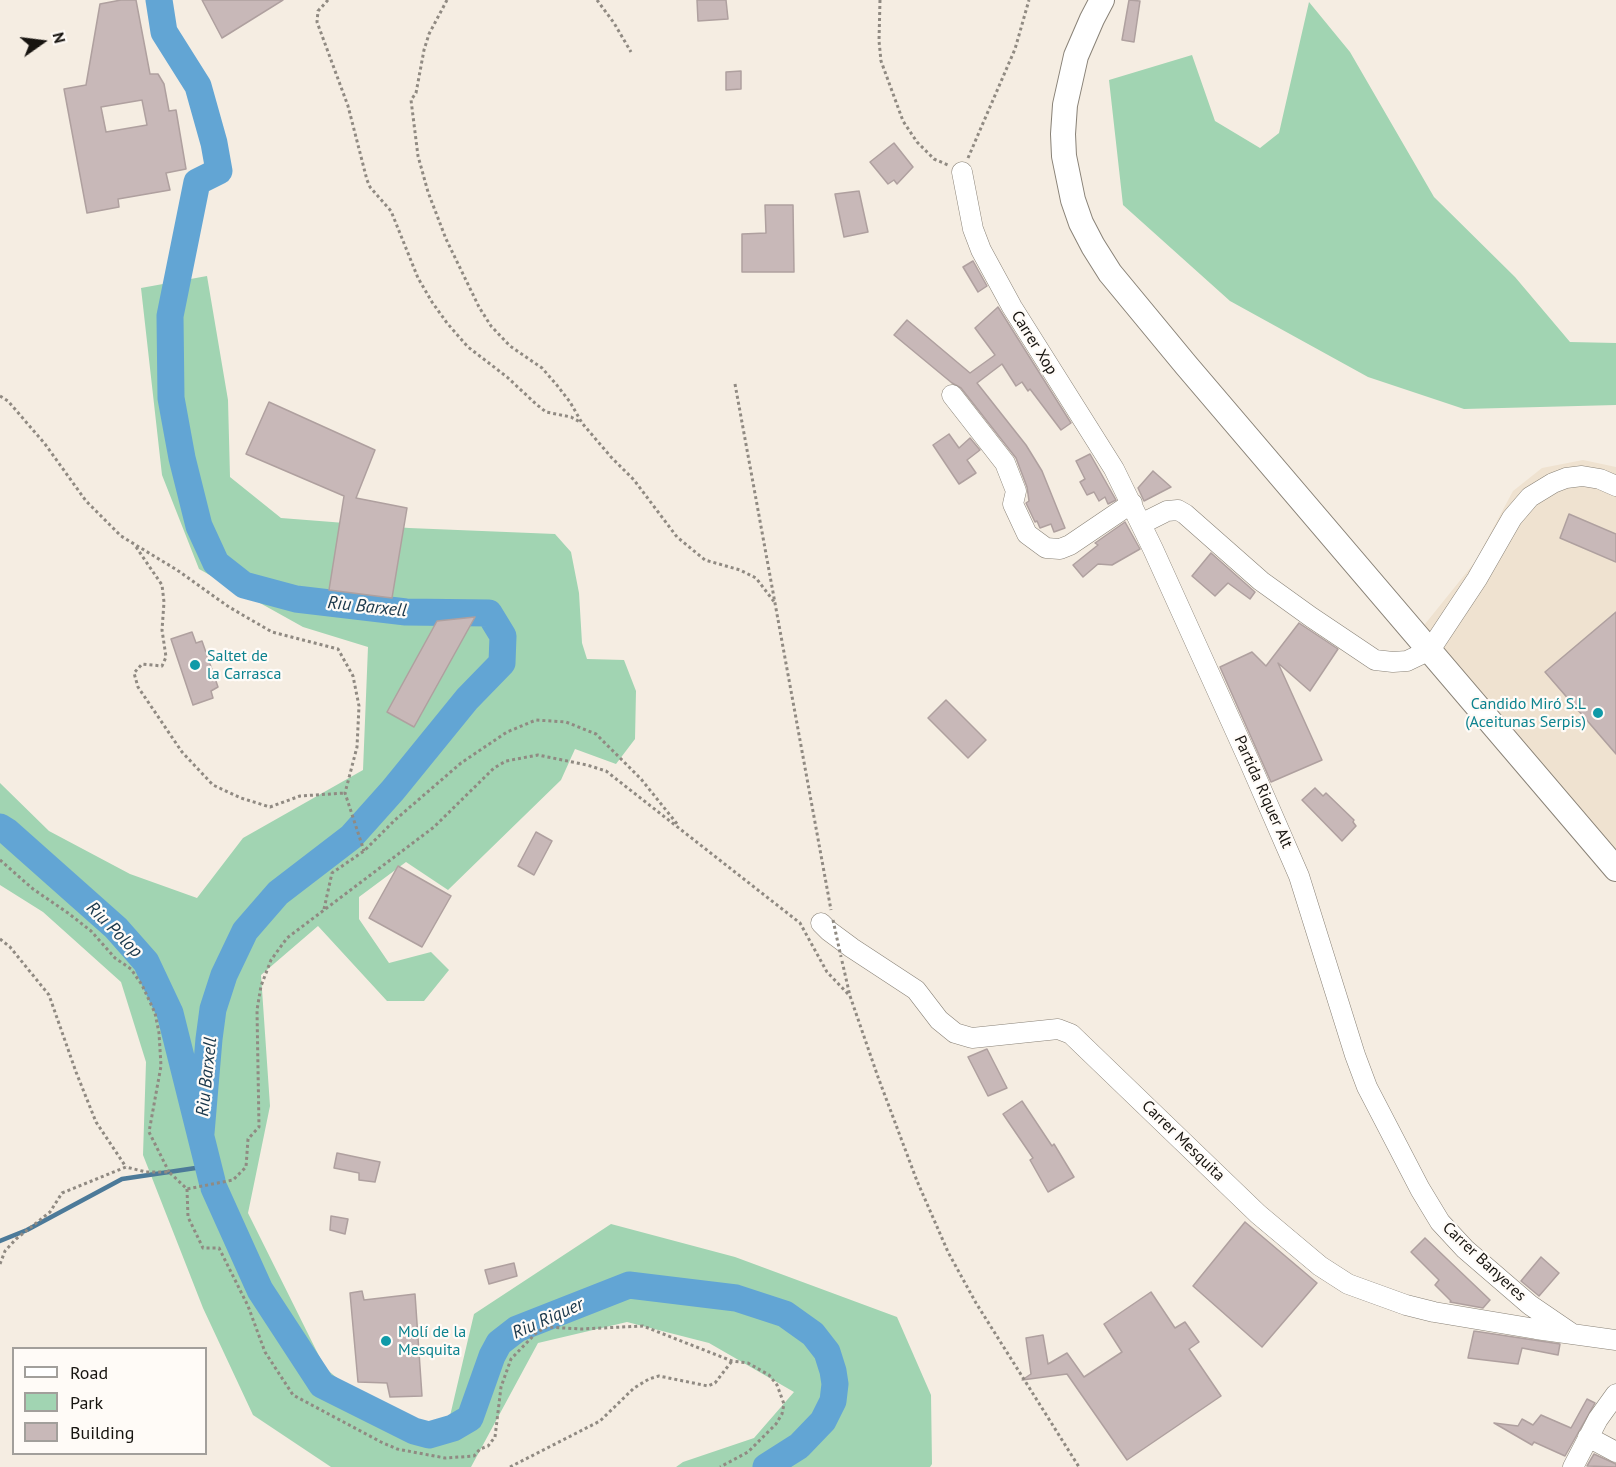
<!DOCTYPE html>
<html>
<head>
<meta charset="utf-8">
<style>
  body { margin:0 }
  #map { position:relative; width:1616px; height:1467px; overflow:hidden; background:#f5ede2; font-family:"PT Sans",sans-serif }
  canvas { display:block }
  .legend { position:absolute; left:12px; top:1347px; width:195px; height:108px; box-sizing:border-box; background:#fffbf7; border:2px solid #a29f9b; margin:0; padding:8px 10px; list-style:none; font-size:18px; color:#171410 }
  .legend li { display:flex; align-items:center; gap:12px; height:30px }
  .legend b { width:30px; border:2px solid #a29f9b }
  .north { position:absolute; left:12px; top:12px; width:60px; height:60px; -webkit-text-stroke:4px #fffbf7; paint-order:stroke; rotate:76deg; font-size:16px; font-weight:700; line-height:24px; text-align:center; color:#171410 }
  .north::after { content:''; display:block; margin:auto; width:21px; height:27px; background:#171410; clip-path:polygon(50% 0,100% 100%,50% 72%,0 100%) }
</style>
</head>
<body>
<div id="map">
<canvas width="1616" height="1467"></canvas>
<ul class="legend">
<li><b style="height:8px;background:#fff"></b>Road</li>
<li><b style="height:16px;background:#a1d4b2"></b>Park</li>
<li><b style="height:16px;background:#c8b8b8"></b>Building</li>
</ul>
<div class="north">N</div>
</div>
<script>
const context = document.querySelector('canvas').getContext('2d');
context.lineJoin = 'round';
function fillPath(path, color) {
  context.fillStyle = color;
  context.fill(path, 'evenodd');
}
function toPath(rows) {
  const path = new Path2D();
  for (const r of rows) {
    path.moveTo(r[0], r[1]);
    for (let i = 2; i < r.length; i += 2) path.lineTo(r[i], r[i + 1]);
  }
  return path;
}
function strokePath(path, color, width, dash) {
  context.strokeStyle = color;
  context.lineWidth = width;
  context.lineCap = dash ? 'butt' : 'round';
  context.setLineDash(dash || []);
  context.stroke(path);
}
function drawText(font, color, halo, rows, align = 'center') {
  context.font = font + ' "PT Sans",sans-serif';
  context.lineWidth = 4.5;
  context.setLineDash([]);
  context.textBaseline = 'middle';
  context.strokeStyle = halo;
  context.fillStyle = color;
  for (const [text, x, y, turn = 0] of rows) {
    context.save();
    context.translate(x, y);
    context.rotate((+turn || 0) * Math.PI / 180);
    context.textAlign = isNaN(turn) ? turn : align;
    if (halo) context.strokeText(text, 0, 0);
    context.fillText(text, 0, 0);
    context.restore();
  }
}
fillPath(toPath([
  [1583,460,1616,467,1616,862,1421,629,1475,562,1513,491,1542,468]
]), '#efe2d0');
fillPath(toPath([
  [1309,2,1350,52,1434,197,1515,277,1570,342,1616,343,1616,405,1464,409,1368,377,1230,301,1123,205,1109,80,1192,55,1215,121,1260,148,1279,133],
  [207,276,228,400,230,477,281,518,409,528,555,534,571,552,579,593,582,643,587,659,624,660,636,691,635,739,616,764,575,749,561,780,448,890,406,862,359,897,359,919,389,963,431,952,449,970,424,1001,387,1001,318,926,261,975,270,1106,248,1213,325,1368,400,1430,450,1416,474,1314,611,1224,735,1257,897,1317,931,1395,932,1464,930,1467,676,1467,683,1462,754,1438,794,1392,709,1343,627,1322,538,1343,471,1467,331,1467,253,1415,203,1308,143,1155,146,1062,121,982,43,912,0,885,0,783,49,831,130,874,197,898,243,838,363,770,368,647,303,627,199,569,162,475,141,288]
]), '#a1d4b2');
strokePath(toPath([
  [0,1241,27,1230,122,1179,209,1166]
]), '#4c7a99', 4.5);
strokePath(toPath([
  [159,0,164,32,198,86,214,143,219,171,197,182,170,316,171,398,182,458,199,526,216,563,244,585,296,599,406,612,489,613,503,636,502,663,467,699,393,790,351,837,278,893,245,931,224,975,213,1009,209,1039,201,1133],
  [0,827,8,832,116,928,146,962,170,1013,212,1181],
  [214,1188,260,1290,322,1385,414,1431,429,1435,453,1428,470,1418,492,1356,499,1343,517,1329,629,1285,736,1298,785,1314,813,1334,827,1352,833,1371,835,1384,833,1401,823,1421,799,1446,766,1467]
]), '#62a5d4', 27);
const building = toPath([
  [121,0,136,0,150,74,158,74,164,84,169,111,176,110,186,169,166,173,170,190,118,199,119,207,87,213,64,89,86,85,100,4,121,0],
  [142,100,147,125,106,132,101,107,142,100],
  [202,0,283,0,222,38,202,0],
  [697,0,726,0,728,19,698,21,697,0],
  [1129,0,1140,1,1134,42,1122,40,1129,0],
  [741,71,741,89,726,90,726,72,741,71],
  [894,143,913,167,897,184,894,180,888,184,870,162,894,143],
  [859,191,868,232,844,237,835,194,859,191],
  [765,205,793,205,794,272,742,272,742,234,766,233,765,205],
  [973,261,987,286,978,292,963,267,973,261],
  [998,307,1071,423,1061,430,1030,389,1028,391,1022,382,1016,386,1002,364,977,383,1026,445,1042,471,1065,528,1054,532,1051,524,1040,528,1037,521,1035,522,1026,503,1029,501,1027,487,1016,458,961,388,952,383,894,335,907,320,970,373,995,355,975,328,998,307],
  [269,402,375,450,356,498,407,508,392,598,329,590,344,496,246,454,269,402],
  [949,434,959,448,970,438,980,450,967,460,976,473,959,484,933,445,949,434],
  [1090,454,1116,500,1108,504,1105,497,1099,501,1094,492,1087,495,1080,482,1085,479,1076,461,1090,454],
  [1153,471,1171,487,1144,501,1138,488,1153,471],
  [1569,514,1616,534,1616,562,1560,538,1569,514],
  [1125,522,1140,549,1112,565,1098,564,1083,577,1073,565,1098,545,1095,543,1125,522],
  [1211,553,1255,592,1250,599,1228,583,1215,596,1192,576,1211,553],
  [1616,612,1616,754,1545,672,1616,612],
  [475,617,414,727,387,712,437,621,475,617],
  [1299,623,1338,649,1310,691,1278,663,1322,760,1271,782,1220,667,1252,652,1266,666,1299,623],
  [192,632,196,643,202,641,218,687,211,691,213,698,193,705,171,639,192,632],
  [946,700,986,740,968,758,928,718,946,700],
  [1315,788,1323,796,1326,793,1354,820,1353,822,1356,826,1342,841,1302,800,1315,788],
  [536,832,552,841,534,875,518,866,536,832],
  [398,866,451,896,422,947,369,918,398,866],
  [987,1049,1007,1088,988,1096,968,1057,987,1049],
  [1022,1101,1052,1146,1054,1144,1074,1177,1048,1192,1030,1160,1033,1158,1003,1114,1022,1101],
  [337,1153,380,1162,375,1182,359,1180,359,1173,334,1168,337,1153],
  [331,1216,348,1219,345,1234,330,1230,331,1216],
  [1245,1222,1317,1283,1262,1347,1193,1286,1245,1222],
  [1425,1238,1490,1300,1483,1308,1450,1302,1451,1301,1435,1285,1439,1280,1411,1252,1425,1238],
  [1541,1257,1559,1273,1539,1296,1521,1281,1541,1257],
  [514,1263,517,1276,489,1284,485,1270,514,1263],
  [362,1291,364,1300,415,1294,422,1396,390,1397,387,1383,358,1382,350,1293,362,1291],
  [1151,1292,1175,1328,1185,1322,1199,1342,1189,1349,1221,1396,1127,1460,1067,1374,1022,1380,1031,1374,1026,1338,1043,1335,1048,1364,1067,1353,1084,1377,1122,1352,1104,1324,1151,1292],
  [1474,1331,1560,1344,1558,1355,1522,1348,1518,1364,1468,1358,1474,1331],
  [1587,1399,1595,1403,1565,1456,1534,1442,1532,1445,1494,1423,1518,1426,1522,1419,1533,1425,1541,1415,1571,1428,1587,1399],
  [1594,1454,1616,1464,1616,1467,1587,1466,1594,1454]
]);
fillPath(building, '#c8b8b8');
strokePath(building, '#afa09f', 1.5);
const minor = toPath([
  [962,172,973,229,981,250,1012,307,1114,469,1153,549,1249,761,1299,876,1355,1055,1367,1087,1420,1189,1440,1222,1465,1249,1530,1305,1571,1333],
  [952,395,1005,463,1016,491,1013,504,1027,534,1046,548,1060,549,1070,545,1132,503],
  [1141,524,1167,511,1178,510,1185,514,1261,581,1311,617,1375,660,1393,662,1407,661,1430,650,1477,579,1512,518,1530,497,1553,483,1566,478,1582,476,1600,479,1616,486],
  [821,923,829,931,852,948,916,990,939,1020,955,1033,972,1038,1058,1029,1071,1034,1258,1214,1320,1266,1348,1284,1406,1305,1434,1312,1536,1329,1616,1340],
  [1588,1437,1616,1452],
  [1573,1467,1598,1419,1616,1394]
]);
const major = toPath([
  [1102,0,1092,19,1076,56,1065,105,1063,134,1064,156,1073,200,1081,223,1093,246,1110,273,1186,365,1616,869]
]);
strokePath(minor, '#898277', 21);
strokePath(major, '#898277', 26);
strokePath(toPath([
  [328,0,318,11,317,22,348,106,367,180,370,187,391,211,418,278,432,302,447,323,468,347,507,377,536,404,546,412,571,417,580,422],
  [447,0,429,34,424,50,416,93,411,100,418,156,428,192,446,239,479,307,491,326,510,346,542,368,556,384,570,402,582,423,611,457,634,480,677,537,705,560,740,570,756,578,775,603],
  [597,0,614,23,631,52],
  [880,0,879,41,881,61,903,121,917,142,934,159,948,165],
  [968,158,1015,49,1029,0],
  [735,384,831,910],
  [0,396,8,401,45,444,86,501,121,536,177,570,229,607,272,632,338,649,353,676,359,706,357,747,345,793,364,851],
  [136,547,162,585,164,602,162,630,166,657,162,666,142,664,134,673,138,687,182,752,213,785,241,798,270,807,300,796,345,793],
  [0,860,33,889,68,913,91,931,115,958,131,969,142,985,155,1013,159,1033,161,1066,149,1132,169,1172],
  [324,909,332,873,364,851,395,820,461,763,507,732,536,720,566,722,596,734,641,779,678,825],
  [0,939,10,947,49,995,76,1072,96,1122,126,1167],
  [842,961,850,996,878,1077,917,1181,948,1252,976,1303,1079,1467],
  [187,1189,188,1217,203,1248,219,1248,248,1306,265,1352,293,1395,381,1442,397,1449,445,1458,474,1456,480,1449,488,1446,495,1437,501,1387,511,1359,537,1332,547,1327,581,1329,643,1326,732,1361,748,1363,769,1375,777,1385,784,1404,782,1414,776,1424,748,1452,720,1467],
  [0,1264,5,1251,16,1239,50,1212,62,1193,126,1167,146,1172,169,1172,187,1189,233,1180,246,1167,248,1139,259,1127,257,1010,261,986,271,960,287,938,434,827,494,768,506,761,538,755,587,765,606,771,800,923,827,972,850,996],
  [510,1467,600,1421,634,1388,649,1379,659,1376,708,1386,715,1383,732,1361]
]), '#908a82', 3, [3, 3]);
strokePath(minor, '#fff', 20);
strokePath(major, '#fff', 24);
strokePath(toPath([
  [833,920,841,957]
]), '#908a82', 3, [3, 3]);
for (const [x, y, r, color] of [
  [195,665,6,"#0f9aa8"],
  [1598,713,6,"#0f9aa8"],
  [386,1341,6,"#0f9aa8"]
]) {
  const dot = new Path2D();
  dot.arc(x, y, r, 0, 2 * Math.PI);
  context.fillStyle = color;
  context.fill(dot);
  strokePath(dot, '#fffbf7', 2);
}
drawText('16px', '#171410', '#fffbf7', [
  ["Carrer Xop",1034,343,58],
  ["Partida Riquer Alt",1263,792,66],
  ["Carrer Mesquita",1183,1141,44],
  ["Carrer Banyeres",1484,1262,43]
]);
drawText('16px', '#0d838f', '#fffbf7', [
  ["Saltet de",207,656],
  ["la Carrasca",207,674],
  ["Candido Miró S.L",1586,704,"right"],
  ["(Aceitunas Serpis)",1586,722,"right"],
  ["Molí de la",398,1332],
  ["Mesquita",398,1350]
], 'left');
drawText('italic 18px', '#18364a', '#fffbf7', [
  ["Riu Barxell",367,607,6],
  ["Riu Polop",114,930,45],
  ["Riu Barxell",207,1077,-84],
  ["Riu Riquer",548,1319,-24]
]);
</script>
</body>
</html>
